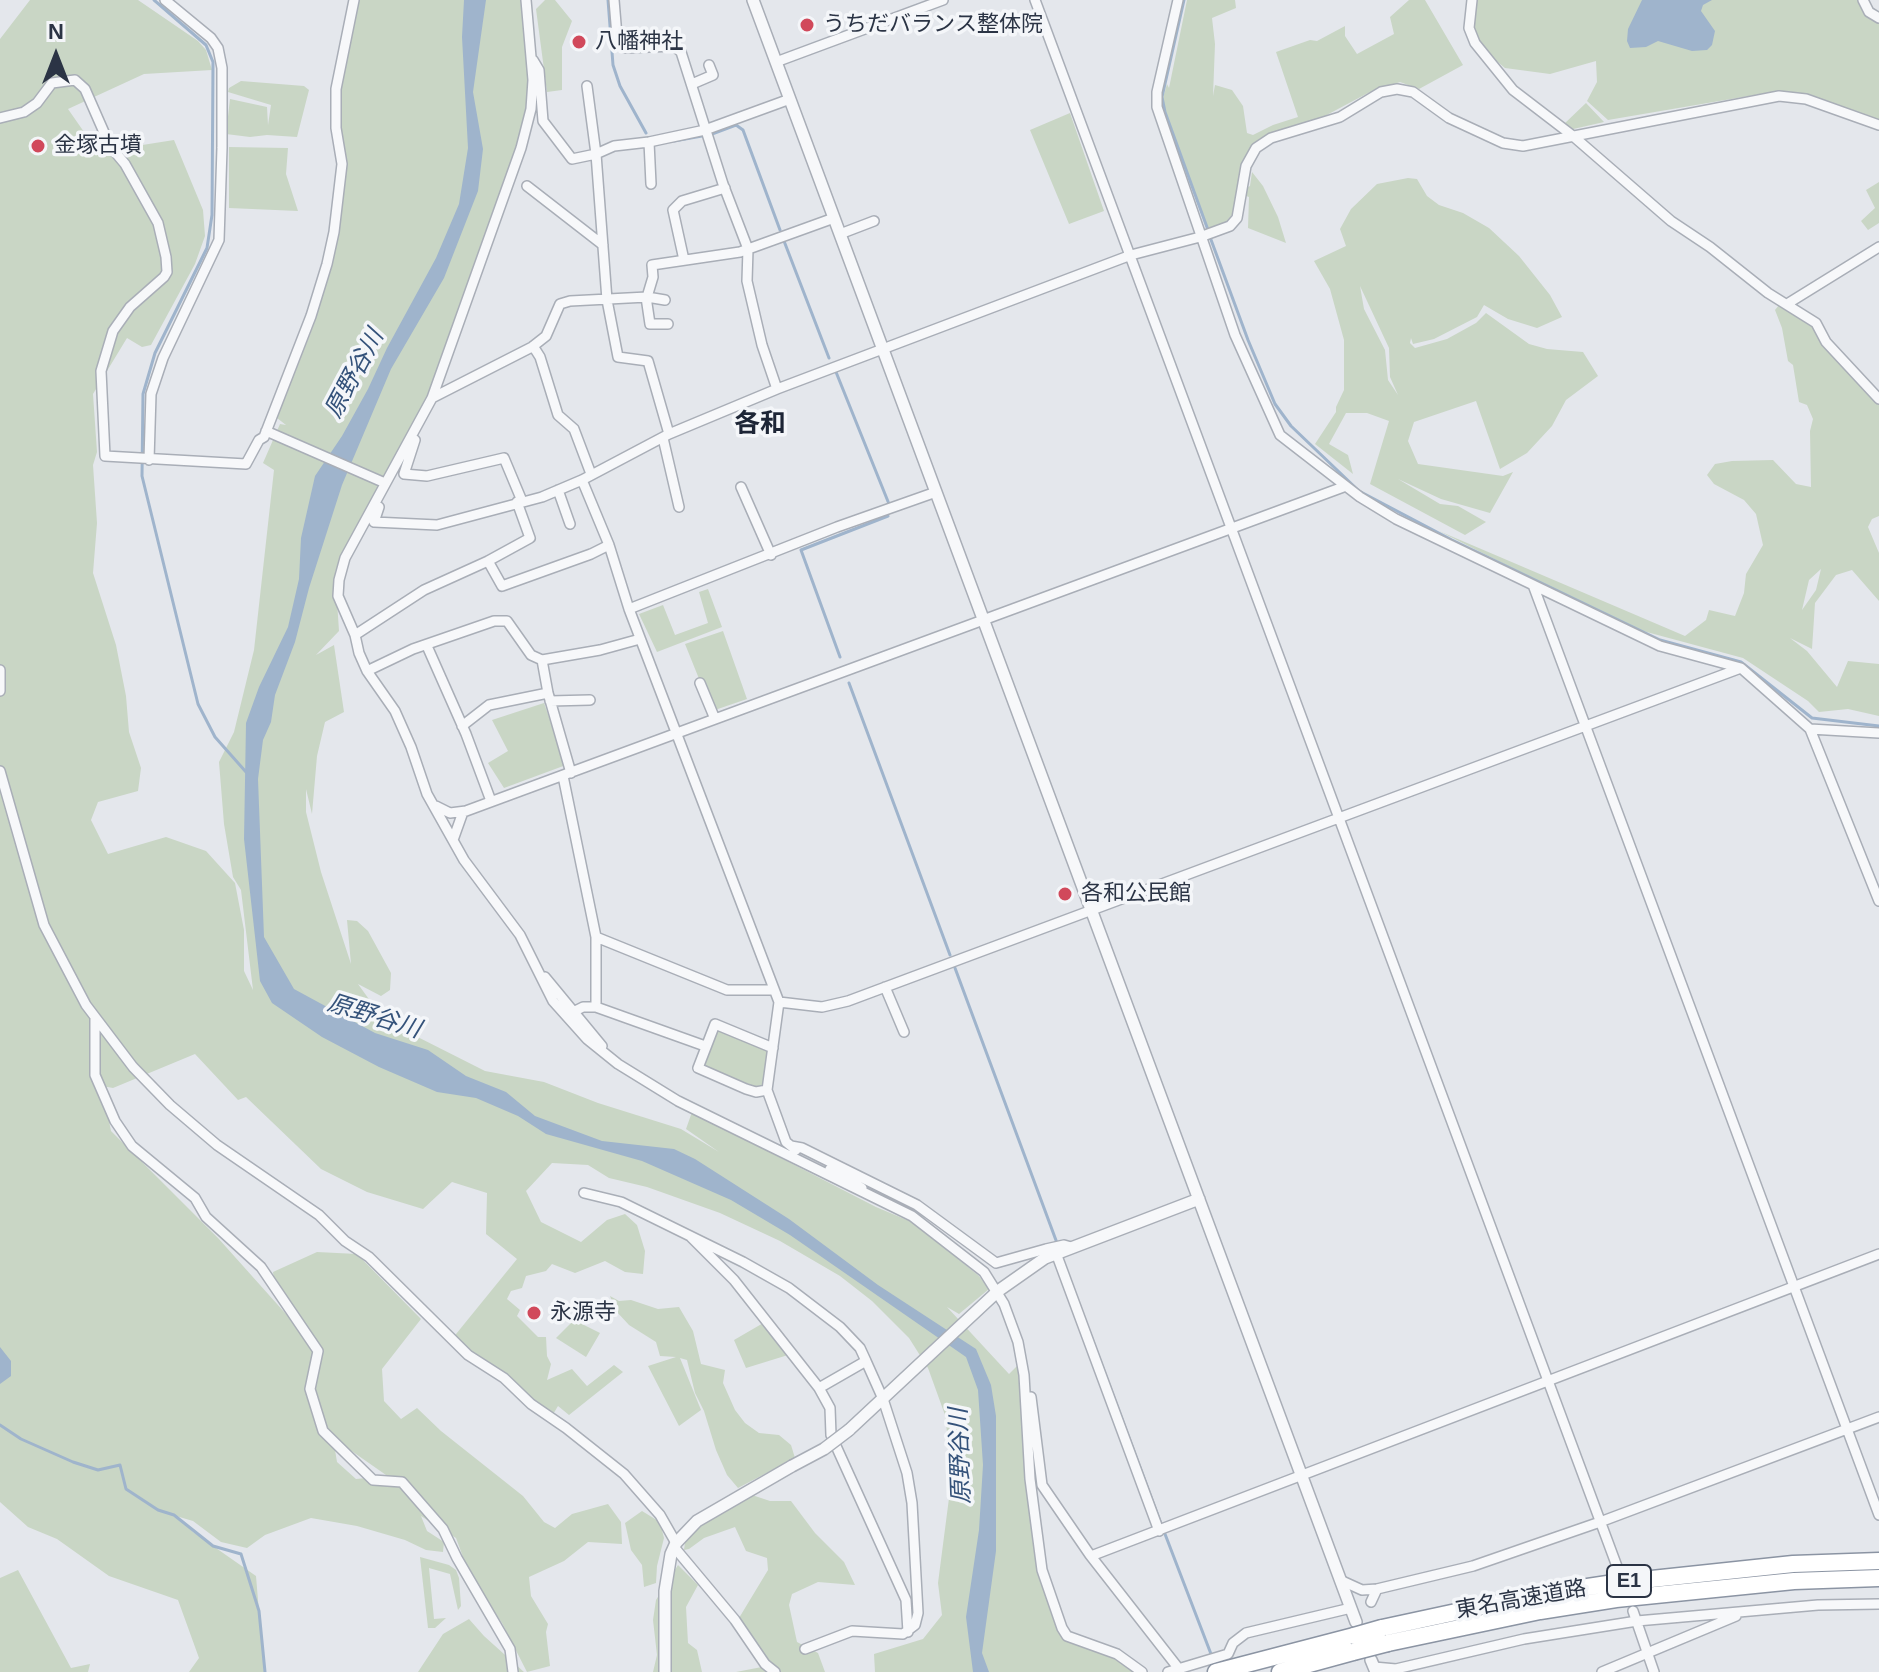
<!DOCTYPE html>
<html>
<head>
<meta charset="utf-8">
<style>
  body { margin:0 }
  #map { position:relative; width:1879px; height:1672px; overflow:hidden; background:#e4e7ec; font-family:Arial,sans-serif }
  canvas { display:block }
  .north { position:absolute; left:16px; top:16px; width:80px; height:80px; -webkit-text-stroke:6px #f4f6f9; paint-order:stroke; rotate:0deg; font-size:22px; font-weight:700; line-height:32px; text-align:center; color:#2b3445 }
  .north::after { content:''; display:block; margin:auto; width:28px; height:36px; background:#2b3445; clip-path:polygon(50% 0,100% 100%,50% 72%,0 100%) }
</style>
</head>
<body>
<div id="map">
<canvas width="1879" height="1672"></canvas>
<div class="north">N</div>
</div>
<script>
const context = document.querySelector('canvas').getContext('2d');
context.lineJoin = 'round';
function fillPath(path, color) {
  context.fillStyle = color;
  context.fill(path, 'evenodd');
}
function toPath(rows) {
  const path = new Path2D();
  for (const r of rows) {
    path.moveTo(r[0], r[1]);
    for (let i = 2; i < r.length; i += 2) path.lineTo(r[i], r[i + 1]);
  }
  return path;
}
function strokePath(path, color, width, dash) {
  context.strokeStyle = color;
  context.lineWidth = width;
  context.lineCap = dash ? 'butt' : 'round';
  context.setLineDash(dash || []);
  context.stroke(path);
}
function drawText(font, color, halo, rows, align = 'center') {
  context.font = font + ' Arial,"Noto Sans JP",sans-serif';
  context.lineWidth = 7;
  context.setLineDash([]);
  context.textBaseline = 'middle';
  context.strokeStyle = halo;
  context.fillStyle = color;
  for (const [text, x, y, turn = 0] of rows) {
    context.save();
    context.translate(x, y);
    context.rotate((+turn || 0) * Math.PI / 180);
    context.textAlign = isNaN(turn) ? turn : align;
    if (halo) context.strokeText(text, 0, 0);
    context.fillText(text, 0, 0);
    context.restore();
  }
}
fillPath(toPath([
  [30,0,138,0,198,41,206,50,212,70,144,74,68,109,98,152,174,140,203,210,205,236,195,264,151,345,142,347,127,338,93,394,97,452,93,465,97,523,93,573,116,645,126,696,129,732,141,768,138,791,98,802,91,820,108,854,166,837,206,851,235,883,244,930,244,971,253,990,241,890,233,877,224,824,219,762,234,732,254,650,274,470,263,463,280,424,286,425,277,418,314,324,336,216,336,128,354,0,524,0,531,100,520,148,432,398,335,572,339,631,316,655,334,645,344,712,325,722,317,756,312,814,306,789,306,812,321,872,351,964,347,920,357,921,368,931,391,973,390,990,381,996,358,984,384,1020,485,1071,544,1082,598,1103,681,1129,719,1152,686,1129,692,1112,876,1207,914,1223,979,1276,989,1289,959,1314,947,1307,1009,1374,1019,1364,1037,1541,1068,1636,1123,1658,1141,1672,875,1672,874,1654,923,1639,942,1615,938,1583,952,1475,945,1415,928,1368,909,1338,872,1301,840,1276,780,1241,720,1213,647,1187,609,1178,588,1165,552,1163,526,1191,541,1222,581,1242,607,1220,625,1214,637,1225,645,1251,643,1274,625,1272,605,1261,575,1273,552,1264,546,1271,526,1276,522,1288,511,1291,507,1299,520,1310,517,1316,538,1337,546,1337,547,1356,551,1364,547,1380,572,1369,587,1386,614,1365,623,1372,569,1415,558,1406,552,1416,452,1339,517,1259,486,1234,487,1193,452,1182,423,1209,367,1192,321,1169,246,1097,238,1100,195,1054,113,1088,102,1086,111,1131,218,1238,294,1323,275,1286,273,1272,317,1252,357,1254,421,1319,382,1369,384,1401,401,1419,417,1408,441,1431,523,1496,544,1522,555,1528,572,1514,608,1504,621,1522,622,1544,588,1542,564,1561,529,1577,531,1596,548,1624,546,1632,550,1666,527,1672,502,1623,470,1576,456,1538,421,1516,427,1531,444,1542,443,1552,426,1550,405,1540,357,1526,311,1518,265,1535,247,1548,221,1542,193,1521,176,1516,193,1532,256,1576,264,1672,189,1672,199,1658,178,1600,109,1576,57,1539,28,1527,0,1502,0,39],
  [333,1438,386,1475,386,1476,356,1479,337,1462],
  [545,0,555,0,572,21,562,47,562,90,547,92,536,9],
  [1187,0,1235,0,1236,8,1212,18,1215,44,1213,96,1215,85,1232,90,1243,106,1247,133,1253,135,1273,125,1298,117,1276,52,1310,40,1317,41,1345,26,1345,36,1357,54,1394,34,1390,17,1409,0,1425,0,1463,65,1419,89,1400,82,1368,93,1308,125,1259,139,1243,190,1250,186,1252,172,1263,186,1278,217,1286,243,1248,228,1249,197,1238,193,1236,210,1224,224,1207,228,1161,105,1167,84,1169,88],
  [1473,0,1859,0,1879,19,1879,120,1822,100,1778,91,1608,120,1587,101,1597,82,1596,61,1550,74,1505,68,1479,47,1472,24],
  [241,81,304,86,309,90,297,137,267,135,250,137,226,134,230,99,267,107,268,125,271,105,228,92,229,88],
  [1586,103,1604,122,1569,130,1564,124],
  [1070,113,1104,211,1069,224,1030,130],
  [229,147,288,148,286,174,298,211,229,208],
  [1408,178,1417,179,1427,196,1439,205,1463,213,1489,228,1519,256,1550,295,1562,317,1537,328,1508,319,1484,305,1477,317,1434,339,1413,344,1411,338,1410,343,1415,348,1447,339,1476,323,1486,313,1529,344,1547,349,1583,352,1598,376,1566,400,1552,426,1527,453,1500,469,1476,401,1414,422,1408,441,1418,464,1503,476,1513,472,1490,513,1441,499,1398,479,1440,504,1458,506,1486,522,1465,535,1370,484,1389,421,1367,413,1346,413,1329,444,1348,455,1353,474,1315,444,1336,412,1336,407,1344,390,1344,340,1330,289,1314,261,1346,246,1340,229,1351,209,1377,184],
  [1360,286,1389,348,1390,377,1398,395,1388,380,1385,350,1364,309],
  [1879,182,1879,223,1868,230,1861,221,1875,208,1866,190],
  [1779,305,1806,316,1879,402,1879,516,1872,519,1868,527,1879,553,1879,601,1852,570,1836,575,1815,603,1812,649,1790,638,1807,651,1837,687,1848,661,1879,664,1879,716,1848,709,1819,712,1808,701,1743,658,1628,627,1439,531,1685,636,1706,620,1709,610,1735,616,1744,593,1746,574,1763,545,1756,514,1744,500,1714,484,1707,475,1715,464,1732,461,1773,460,1796,484,1811,487,1810,431,1813,419,1807,405,1799,402,1793,365,1788,361,1782,328,1775,310],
  [1821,569,1816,590,1802,610,1809,580],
  [708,589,722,627,657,652,639,614,663,605,675,635,708,623,699,592],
  [723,631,747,699,712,711,685,644],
  [544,703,566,765,504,788,488,763,508,751,492,720],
  [716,1026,770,1050,765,1088,756,1089,700,1067],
  [610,1296,619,1301,631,1300,658,1309,679,1307,693,1331,701,1364,725,1370,723,1383,735,1410,745,1423,759,1433,779,1435,791,1445,795,1458,738,1488,727,1475,716,1450,704,1411,695,1393,687,1360,680,1358,701,1410,679,1426,648,1366,676,1357,660,1356,656,1342,629,1325,616,1311],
  [574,1320,600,1333,586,1357,556,1338],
  [765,1322,788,1355,746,1368,734,1340],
  [752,1495,770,1501,791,1501,815,1533,844,1562,855,1585,818,1582,792,1594,789,1605,797,1642,818,1653,825,1672,736,1672,767,1666,739,1618,768,1570,767,1558,746,1551,735,1527,704,1538,689,1549,684,1550,686,1535],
  [642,1511,660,1522,664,1538,657,1566,656,1583,644,1587,642,1565,631,1550,625,1523],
  [420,1557,449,1565,456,1570,459,1578,461,1606,458,1610,450,1574,429,1568,434,1619,446,1618,435,1628,428,1628],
  [678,1565,698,1585,686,1607,688,1643,697,1650,702,1672,653,1672,657,1655,653,1620,656,1600],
  [18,1570,71,1668,90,1664,88,1672,0,1672,0,1578],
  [469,1619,484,1636,524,1672,418,1672,443,1634]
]), '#c9d6c5');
fillPath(toPath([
  [464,0,486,0,473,92,483,149,478,191,444,278,391,369,342,485,309,588,295,642,275,695,271,722,263,740,258,779,264,937,294,989,375,1033,428,1050,466,1076,506,1092,535,1116,602,1141,674,1149,695,1159,789,1219,878,1285,976,1349,991,1385,996,1416,996,1551,982,1653,989,1672,973,1672,966,1617,979,1530,983,1465,978,1390,966,1357,790,1235,731,1200,642,1161,546,1134,518,1116,476,1098,437,1092,379,1067,322,1037,272,1003,260,981,244,839,246,723,259,687,288,627,299,579,301,538,315,476,342,436,368,389,387,348,436,258,459,204,468,148,462,37],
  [1642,0,1712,0,1703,5,1701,11,1715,31,1712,45,1707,50,1692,51,1658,41,1646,47,1630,48,1627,41,1628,29],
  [0,1347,11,1361,11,1376,0,1384]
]), '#9fb4cc');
strokePath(toPath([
  [154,0,206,45,213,62,212,215,207,248,155,353,143,394,142,476,198,704,215,737,246,772],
  [608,0,613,65,620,86,646,133],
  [1184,0,1162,97,1165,112,1208,230],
  [712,134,736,125,743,130,780,230],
  [674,141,702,136],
  [1210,237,1248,340,1275,404,1291,426,1359,491,1452,540,1660,640,1741,662,1812,718,1879,726],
  [784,241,829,358],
  [836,372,889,504],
  [840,657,801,550,888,516],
  [849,683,950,955],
  [955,968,1057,1243],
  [1088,1328,1161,1524],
  [0,1425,21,1439,73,1462,98,1470,120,1465,126,1489,158,1510,174,1515,213,1546,241,1554,259,1611,265,1672],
  [1165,1534,1211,1654]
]), '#9fb4cc', 3);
const minor = toPath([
  [526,0,533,80,531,109,521,148,432,398,345,558,339,580,338,596,355,635,359,653,367,671,395,711,411,747,427,794,464,860,520,935,553,1001,587,1039,618,1064,678,1101,912,1216,984,1272,1004,1304,1018,1342,1024,1375,1030,1479,1042,1570,1062,1628,1067,1636,1117,1654,1142,1672],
  [614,0,617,36,625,48,674,46,681,52,723,184,748,249,747,281,762,345,777,389],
  [1035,0,1618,1569],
  [1178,0,1157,92,1157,107,1235,335,1280,435,1360,497,1396,519,1660,646,1741,668,1810,729,1879,901],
  [1472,0,1469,28,1475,43,1513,90,1573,136,1671,221,1710,247,1768,293,1816,323,1826,342,1879,399],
  [1863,0,1869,12,1879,18],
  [533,60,539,70,543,121,572,159,596,154,614,146,649,142,705,130,790,99],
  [776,62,943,0],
  [692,84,713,75,709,65],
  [587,86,596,154,607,300,618,357,648,361,669,434],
  [0,118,24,112,37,103,52,83,75,80,85,89,110,146,125,164,158,223,166,257,167,272,164,277,130,307,113,331,101,371,105,456,246,464,259,440,264,437,311,316,327,264,334,232,342,164,336,128,336,89,354,0],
  [649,142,651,184],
  [527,186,603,245],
  [840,234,874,221],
  [684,260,673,210,682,201,725,188],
  [646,297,650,324,668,324],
  [647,297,665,300],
  [1787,304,1879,247],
  [533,346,540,357,558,415,574,429,591,474],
  [432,398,532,347,546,336,560,304,570,301,647,297,653,277,652,265,740,252,834,218],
  [266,431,385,483],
  [663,438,679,507],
  [415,440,404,474,427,476,504,458,522,501],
  [149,460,151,394,163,358,219,240,222,148,222,68,218,48,211,38,165,0],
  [582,480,609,545,629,609,779,1002,767,1090,756,1092,746,1089,698,1068,715,1024,773,1048],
  [741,487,771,555],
  [558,490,570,524],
  [379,507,374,522,437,525,542,497,582,480,669,434,777,389,1131,255,1200,237,1230,226,1237,218,1246,166,1256,148,1271,138,1340,117,1381,92,1397,89,1413,92,1449,118,1503,143,1523,146,1779,96,1806,99,1879,125],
  [488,561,502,586,591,554,609,545],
  [1533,585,1879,1515],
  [629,609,837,527,936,492],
  [355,635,424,590,488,561,530,538,517,502],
  [427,646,466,734,491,801],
  [542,660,548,693,571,773],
  [0,670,0,691],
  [367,671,413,649,494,621,507,621,531,655,542,660,600,650,640,639],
  [700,683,715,719],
  [550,701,590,700],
  [462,726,489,705,548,693],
  [1810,729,1879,733],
  [0,771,44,925,86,1005,133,1067,170,1105,217,1145,319,1215,345,1241,369,1257,468,1355,504,1378,531,1404,566,1428,624,1474,660,1515,676,1543],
  [563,776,596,937,596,1007],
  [436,806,450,813,466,811,1346,486],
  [453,840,463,812],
  [596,937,727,990,774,990],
  [545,977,602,1046],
  [885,987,904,1032],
  [779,1002,822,1007,848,1001,1741,668],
  [575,1011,583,1007,596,1007,705,1046],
  [95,1019,95,1075,115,1121,132,1146,195,1198,206,1217,261,1267,318,1351,310,1389,323,1431,373,1480,402,1482,443,1529,457,1558,510,1649,513,1672],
  [767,1090,786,1142,796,1150],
  [791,1146,802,1148,917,1205,996,1263,1046,1249,1064,1245,1071,1247],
  [830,1169,862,1188],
  [584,1193,621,1202,743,1262,789,1288,840,1327,860,1348,866,1361],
  [691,1237,734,1280,819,1388,830,1408,831,1435,906,1600,908,1632],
  [1056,1253,1159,1531],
  [1031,1397,1042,1485,1090,1555,1179,1669],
  [674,1547,735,1620,765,1664,775,1672],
  [1091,1556,1879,1254],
  [1340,1580,1362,1590,1377,1589,1473,1566,1600,1522,1879,1417],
  [1371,1602,1377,1589],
  [1633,1611,1654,1672],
  [805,1649,852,1631,903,1634,915,1625,918,1613,912,1503,907,1473,883,1399,866,1361,819,1388],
  [1374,1667,1396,1669,1524,1639,1637,1621,1818,1605,1879,1604],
  [1168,1672,1228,1654,1233,1643,1246,1633,1351,1608],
  [1602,1672,1736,1616]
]);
const tertiary = toPath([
  [753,0,1356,1622],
  [849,1430,998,1291,1045,1258,1199,1199],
  [1371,1660,1376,1672],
  [665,1672,665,1591,671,1554,676,1543,697,1521,792,1466]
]);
const motorway = toPath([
  [1382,1628,1535,1595,1614,1583,1793,1564,1879,1561],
  [1388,1643,1540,1611,1616,1599,1794,1581,1879,1578],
  [1216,1672,1354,1636],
  [1280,1672,1353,1652]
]);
strokePath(minor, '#a9aeb7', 12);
strokePath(tertiary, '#a9aeb7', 14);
strokePath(motorway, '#8b94a3', 19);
strokePath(minor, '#f7f8fa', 9);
strokePath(tertiary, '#f7f8fa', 11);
strokePath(motorway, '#fff', 16);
const tertiaryBridge = toPath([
  [792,1466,824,1449,849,1430]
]);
const motorwayBridge = toPath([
  [1354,1636,1382,1628],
  [1353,1652,1388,1643]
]);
strokePath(tertiaryBridge, '#a9aeb7', 14, []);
strokePath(motorwayBridge, '#8b94a3', 19, []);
strokePath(tertiaryBridge, '#f7f8fa', 11);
strokePath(motorwayBridge, '#fff', 16);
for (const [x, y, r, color] of [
  [807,25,8,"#d1495b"],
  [579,42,8,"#d1495b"],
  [38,146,8,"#d1495b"],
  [1065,894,8,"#d1495b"],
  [534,1313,8,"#d1495b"]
]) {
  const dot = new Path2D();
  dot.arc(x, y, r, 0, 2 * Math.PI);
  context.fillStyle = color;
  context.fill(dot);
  strokePath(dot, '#f4f6f9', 3);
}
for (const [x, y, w] of [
  [1629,1581,44]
]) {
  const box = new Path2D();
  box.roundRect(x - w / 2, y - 16, w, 32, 6);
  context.fillStyle = '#f4f6f9';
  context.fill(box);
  strokePath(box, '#2b3445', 2);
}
drawText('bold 20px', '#2b3445', null, [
  ["E1",1629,1581]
]);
drawText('22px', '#2b3445', '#f4f6f9', [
  ["うちだバランス整体院",823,25],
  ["八幡神社",595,42],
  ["金塚古墳",54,146],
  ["各和公民館",1081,894],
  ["永源寺",550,1313]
], 'left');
drawText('22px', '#2b3445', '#f4f6f9', [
  ["東名高速道路",1521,1600,-10]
]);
drawText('italic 24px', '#34527a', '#f4f6f9', [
  ["原野谷川",355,374,-62],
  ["原野谷川",374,1017,17],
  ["原野谷川",961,1456,-92]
]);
drawText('bold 26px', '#1d2536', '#f4f6f9', [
  ["各和",760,425]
]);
</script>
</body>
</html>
